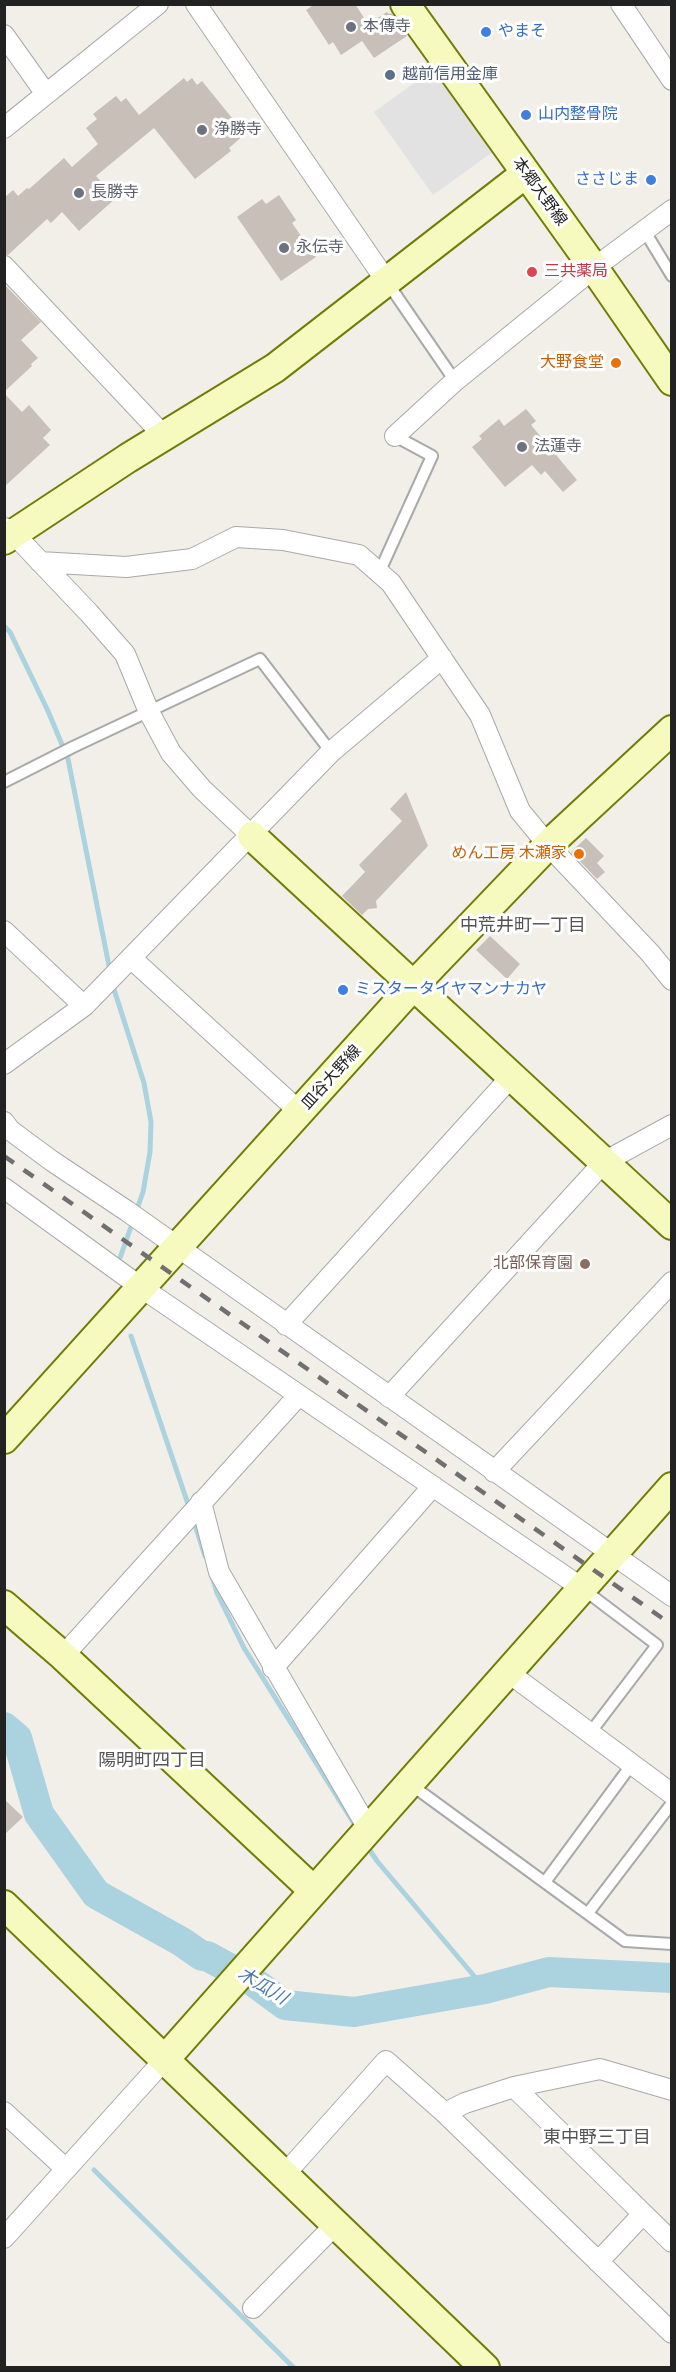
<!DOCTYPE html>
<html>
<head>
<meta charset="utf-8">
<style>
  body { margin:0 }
  #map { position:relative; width:676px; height:2372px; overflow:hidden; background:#f2efe9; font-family:"Titillium Web",sans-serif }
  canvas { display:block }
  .frame { position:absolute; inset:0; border:6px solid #222; pointer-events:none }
</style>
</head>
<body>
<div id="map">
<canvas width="676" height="2372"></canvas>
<div class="frame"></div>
</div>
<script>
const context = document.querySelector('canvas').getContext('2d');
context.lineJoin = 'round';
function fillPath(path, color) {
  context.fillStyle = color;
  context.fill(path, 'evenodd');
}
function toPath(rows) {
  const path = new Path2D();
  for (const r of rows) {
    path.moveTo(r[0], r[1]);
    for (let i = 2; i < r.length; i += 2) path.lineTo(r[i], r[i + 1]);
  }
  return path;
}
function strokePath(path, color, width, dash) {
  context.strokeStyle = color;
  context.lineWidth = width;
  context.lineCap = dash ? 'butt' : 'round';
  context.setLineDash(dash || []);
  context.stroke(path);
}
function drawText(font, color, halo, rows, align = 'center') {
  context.font = font + ' "Titillium Web","Noto Sans JP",sans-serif';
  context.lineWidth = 6;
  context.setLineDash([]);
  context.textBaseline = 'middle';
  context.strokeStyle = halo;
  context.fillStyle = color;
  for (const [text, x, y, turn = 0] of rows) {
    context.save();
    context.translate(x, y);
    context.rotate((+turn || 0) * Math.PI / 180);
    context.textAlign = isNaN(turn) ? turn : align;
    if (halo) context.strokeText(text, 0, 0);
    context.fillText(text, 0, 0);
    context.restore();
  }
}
fillPath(toPath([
  [435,68,494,151,433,195,374,112]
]), '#e2e2e2');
strokePath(toPath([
  [4,626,10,632,48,711,68,759,110,971],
  [112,983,144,1083,151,1122,150,1152,143,1192,136,1212],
  [120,1258,133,1221],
  [131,1336,189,1507],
  [193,1519,205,1556],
  [212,1576,217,1593,244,1648,358,1830],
  [367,1846,377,1861,485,1989],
  [94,2170,294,2368]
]), '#aad3df', 5);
strokePath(toPath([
  [4,1727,17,1738,39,1814,96,1894,182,1942,202,1956,207,1956,251,1980,285,2005,354,2012,485,1989,549,1972,672,1978]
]), '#aad3df', 30);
fillPath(toPath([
  [315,4,355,4,368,24,387,12,389,14,391,13,407,36,374,58,362,41,341,55,333,42,329,45,306,10],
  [184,78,187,82,192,78,197,85,202,81,245,134,229,148,231,151,195,179,154,128,96,176,116,198,79,231,62,212,51,223,47,219,8,255,4,254,4,198,13,190,18,196,27,188,29,189,64,158,72,167,98,144,86,128,97,119,93,114,116,96,121,102,126,98,139,115],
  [279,195,296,220,292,223,316,257,281,281,237,217,262,199,266,204],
  [4,284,41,322,21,340,38,358,31,364,32,366,4,392],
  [4,393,22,412,29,405,51,430,43,438,50,445,4,487],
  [526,409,536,421,531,425,577,480,563,492,545,471,541,475,532,465,505,487,472,447,482,439,479,436,499,419,504,426],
  [406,792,428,846,376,901,377,908,368,909,362,915,342,896,365,872,359,865,402,821,390,809],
  [586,838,604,856,597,863,605,872,597,879,571,852],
  [490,936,520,964,507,979,476,950],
  [4,1799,23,1817,4,1835]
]), '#c7bfb8');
const lane = toPath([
  [644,230,672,276],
  [387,282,455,381],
  [379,573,432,456,395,436],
  [4,782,73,747,260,659,331,752],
  [583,1589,657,1645,590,1733],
  [410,1784,625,1941,672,1944],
  [545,1882,632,1764],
  [588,1913,672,1803]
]);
const street = toPath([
  [196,4,387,282],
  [621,4,672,80],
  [4,35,46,94],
  [4,128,158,4],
  [4,266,164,436],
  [395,436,455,381,594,268,672,210],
  [5,528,13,533,89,613,125,654,149,712,171,753,202,789,252,836],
  [40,562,126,567,192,559,236,537,283,540,359,555,391,583,480,715,520,811,548,845,650,953,672,980],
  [4,931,84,1006],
  [132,959,301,1113],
  [4,1064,84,1006,331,752,442,658],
  [4,1122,10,1130,52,1161,127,1211,672,1596],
  [4,1188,142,1288,582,1588],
  [286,1325,511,1077],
  [389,1397,604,1162,672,1125],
  [494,1472,672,1282],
  [201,1502,219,1572,369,1830],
  [63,1656,299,1395],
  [273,1668,433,1486],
  [509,1673,672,1794],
  [514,2087,672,2242],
  [4,2112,66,2169],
  [445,2113,465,2103,514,2087,600,2069,672,2090],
  [285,2174,386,2061,445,2113,672,2333],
  [4,2238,166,2058],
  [598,2262,642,2215],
  [253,2308,335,2225]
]);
const secondary = toPath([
  [405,4,594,268,672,381],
  [4,540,128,458,275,368,525,174],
  [252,836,672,1225],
  [4,1439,413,986,548,845,672,730],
  [4,1605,63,1656,314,1891],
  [4,1905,485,2368],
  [166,2058,672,1487]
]);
strokePath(lane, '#a9a9a9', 14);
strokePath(street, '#a9a9a9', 22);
strokePath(secondary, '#707d05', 32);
strokePath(lane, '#fff', 10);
strokePath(street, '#fff', 20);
strokePath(secondary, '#f7fabf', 28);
strokePath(toPath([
  [4,1156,672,1625]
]), '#707070', 4.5, [12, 12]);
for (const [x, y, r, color] of [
  [351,27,6,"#6b7280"],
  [486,32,6,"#3f7fe0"],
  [390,75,6,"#5c6f8a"],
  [526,115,6,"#3f7fe0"],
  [202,130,6,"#6b7280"],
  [651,180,6,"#3f7fe0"],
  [79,193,6,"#6b7280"],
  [284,248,6,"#6b7280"],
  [532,272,6,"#e0444e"],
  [616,363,6,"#e8710a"],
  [522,447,6,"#6b7280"],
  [579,854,6,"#e8710a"],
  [343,990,6,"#3f7fe0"],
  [585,1264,6,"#8d6e63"]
]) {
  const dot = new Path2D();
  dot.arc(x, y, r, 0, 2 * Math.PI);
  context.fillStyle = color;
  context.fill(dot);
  strokePath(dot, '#fff', 2);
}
drawText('16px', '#5b616d', '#fff', [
  ["本傳寺",363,27],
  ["浄勝寺",214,130],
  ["長勝寺",91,193],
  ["永伝寺",296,248],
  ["法蓮寺",534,447]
], 'left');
drawText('16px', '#366cbe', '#fff', [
  ["やまそ",498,32],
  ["山内整骨院",538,115],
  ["ささじま",639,180,"right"],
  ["ミスタータイヤマンナカヤ",355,990]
], 'left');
drawText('16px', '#4e5e75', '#fff', [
  ["越前信用金庫",402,75]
], 'left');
drawText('16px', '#222', '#fff', [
  ["本郷大野線",539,192,54],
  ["皿谷大野線",332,1078,-48]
]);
drawText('16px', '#be3a42', '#fff', [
  ["三共薬局",544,272]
], 'left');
drawText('16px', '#c56008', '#fff', [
  ["大野食堂",604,363],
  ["めん工房 木瀬家",567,854]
], 'right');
drawText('16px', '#785e54', '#fff', [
  ["北部保育園",573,1264]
], 'right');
drawText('18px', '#555', '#fff', [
  ["中荒井町一丁目",523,927],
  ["陽明町四丁目",152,1762],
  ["東中野三丁目",597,2139]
]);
drawText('italic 18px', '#4a7aab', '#fff', [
  ["木瓜川",262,1987,31]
]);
</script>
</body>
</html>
